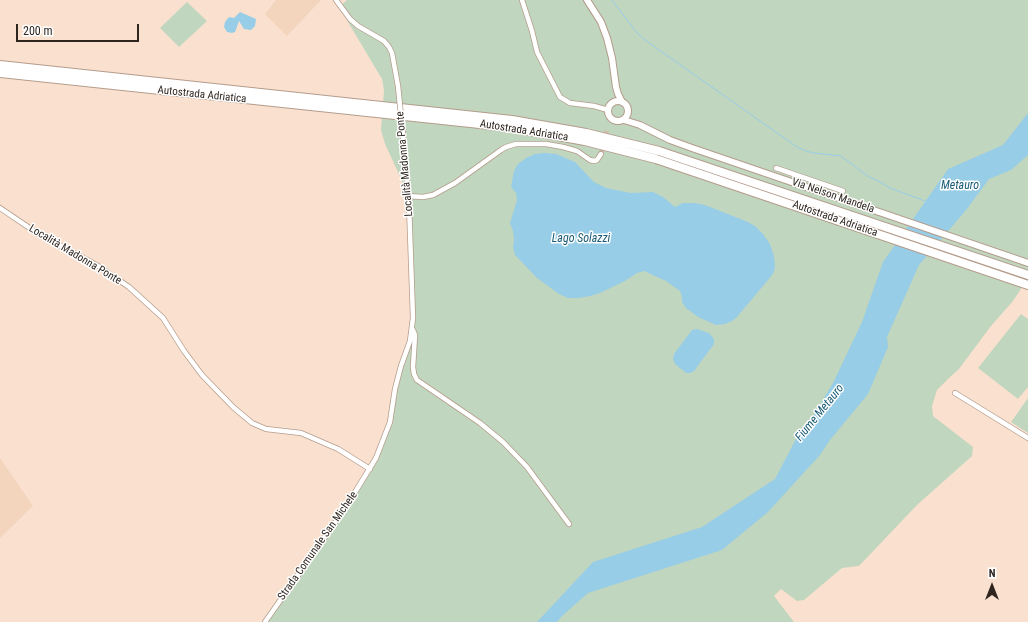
<!DOCTYPE html>
<html>
<head>
<meta charset="utf-8">
<style>
  body { margin:0 }
  #map { position:relative; width:1028px; height:622px; overflow:hidden; background:#fae1cf; font-family:"Roboto Condensed",sans-serif }
  canvas { display:block }
  .north { position:absolute; left:972px; top:566px; width:40px; height:40px; -webkit-text-stroke:3px #fff; paint-order:stroke; rotate:0deg; font-size:11px; font-weight:700; line-height:16px; text-align:center; color:#2e251f }
  .north::after { content:''; display:block; margin:auto; width:14px; height:18px; background:#2e251f; clip-path:polygon(50% 0,100% 100%,50% 72%,0 100%) }
  .scale { position:absolute; left:16px; top:24px; width:123px; height:18px; box-sizing:border-box; border:2px solid #2e251f; border-top:0; padding-left:5px; font-size:12px; line-height:14px; white-space:nowrap; color:#2e251f; -webkit-text-stroke:3px #fff; paint-order:stroke }
</style>
</head>
<body>
<div id="map">
<canvas width="1028" height="622"></canvas>
<div class="north">N</div>
<div class="scale">200 m</div>
</div>
<script>
const context = document.querySelector('canvas').getContext('2d');
context.lineJoin = 'round';
function fillPath(path, color) {
  context.fillStyle = color;
  context.fill(path, 'evenodd');
}
function toPath(rows) {
  const path = new Path2D();
  for (const r of rows) {
    if (r.length === 3) {
      path.moveTo(r[0] + r[2], r[1]);
      path.arc(r[0], r[1], r[2], 0, 2 * Math.PI);
      continue;
    }
    path.moveTo(r[0], r[1]);
    for (let i = 2; i < r.length; i += 2) path.lineTo(r[i], r[i + 1]);
  }
  return path;
}
function strokePath(path, color, width, dash) {
  context.strokeStyle = color;
  context.lineWidth = width;
  context.lineCap = dash ? 'butt' : 'round';
  context.setLineDash(dash || []);
  context.stroke(path);
}
function drawText(font, color, halo, rows, align = 'center') {
  context.font = font + ' "Roboto Condensed",sans-serif';
  context.lineWidth = 3;
  context.setLineDash([]);
  context.textBaseline = 'middle';
  context.strokeStyle = halo;
  context.fillStyle = color;
  for (const [text, x, y, turn = 0] of rows) {
    context.save();
    context.translate(x, y);
    context.rotate((+turn || 0) * Math.PI / 180);
    context.textAlign = isNaN(turn) ? turn : align;
    if (halo) context.strokeText(text, 0, 0);
    context.fillText(text, 0, 0);
    context.restore();
  }
}
fillPath(toPath([
  [276,0,321,0,287,36,265,14],
  [0,458,33,506,0,538]
]), '#f3d4bd');
fillPath(toPath([
  [347,0,1028,0,1028,278,1013,301,991,326,959,369,949,378,937,390,932,406,933,416,973,447,972,456,917,505,859,566,842,568,804,600,797,601,781,589,774,596,794,622,266,622,328,534,383,448,394,391,414,324,408,198,398,172,385,144,381,130,384,90,382,79,339,7],
  [187,2,207,21,179,47,160,28],
  [1021,314,1028,319,1028,387,1018,399,978,368],
  [1028,398,1028,433,1011,422]
]), '#c1d6be');
fillPath(toPath([
  [240,12,256,19,255,26,251,30,244,29,239,21,235,32,232,33,227,32,224,27,225,22,229,17,234,18],
  [1028,113,1028,155,1011,170,989,179,967,209,919,265,887,337,888,347,868,394,830,440,820,455,768,512,722,550,588,593,562,616,557,622,537,622,593,562,702,527,775,479,798,435,812,418,833,383,862,322,883,262,948,169,1003,145],
  [545,153,556,154,575,162,594,182,606,188,631,193,653,192,663,197,675,207,683,203,694,203,705,205,748,222,755,226,763,234,770,244,774,256,775,267,773,274,737,317,732,321,725,324,716,325,698,317,686,308,682,302,682,297,680,291,666,281,644,271,637,273,625,281,600,293,590,296,579,298,568,298,559,294,537,278,515,255,513,247,514,239,513,231,510,223,517,200,516,193,511,187,514,171,518,164,526,158,535,154],
  [697,329,709,333,714,339,714,344,694,371,690,373,686,373,675,364,673,359,674,354,692,330]
]), '#98cde7');
strokePath(toPath([
  [612,0,637,33,645,40,797,147,806,151,814,153,841,156,869,177,882,183,890,188,925,201]
]), '#98cde7', 1);
strokePath(toPath([
  [601,154,607,130]
]), '#d1bbac', 4.5, [4.5, 2]);
const street = toPath([
  [336,0,350,19,358,26,384,41,389,47,392,53,398,86],
  [522,0,532,31,537,52,560,97,570,103,594,106,608,110],
  [776,168,843,191],
  [408,196,423,197,433,195,455,183,501,150,506,147,516,144,546,144,563,147,577,151,590,160,594,161,597,160,601,154],
  [0,208,37,233,98,266,129,287,163,318,184,351,202,375,233,407,252,423,266,429,301,433,338,449,370,469],
  [413,330,415,335,413,367,414,374,417,380,480,423,503,442,527,467,569,524],
  [955,393,1028,438],
  [265,622,346,507,376,458,390,422,395,389,401,366,410,341,413,318,409,204,403,135]
]);
const secondary = toPath([
  [587,0,601,22,607,38,612,58,616,87,618,94,622,102],
  [618,111,10],
  [624,120,640,125,670,140,692,148,1028,263]
]);
const highway = toPath([
  [0,65,512,120,586,133,659,151,1028,275],
  [0,73,508,127,585,141,656,159,1028,285]
]);
strokePath(street, '#b49c8c', 6);
strokePath(secondary, '#b49c8c', 8);
strokePath(highway, '#b49c8c', 10);
strokePath(street, '#fff', 4.5);
strokePath(secondary, '#fff', 6);
strokePath(highway, '#fff', 8);
const streetBridge = toPath([
  [398,86,403,135]
]);
strokePath(streetBridge, '#b49c8c', 6, []);
strokePath(streetBridge, '#fff', 4.5);
drawText('11px', '#2e251f', '#fff', [
  ["Autostrada Adriatica",202,95,6],
  ["Autostrada Adriatica",524,131,9],
  ["Località Madonna Ponte",405,164,-95],
  ["Via Nelson Mandela",833,196,19],
  ["Autostrada Adriatica",835,219,19],
  ["Località Madonna Ponte",75,255,31],
  ["Strada Comunale San Michele",318,546,-55]
]);
drawText('italic 12px', '#195b75', '#fff', [
  ["Metauro",960,186],
  ["Lago Solazzi",581,239],
  ["Fiume Metauro",820,413,-51]
]);
</script>
</body>
</html>
